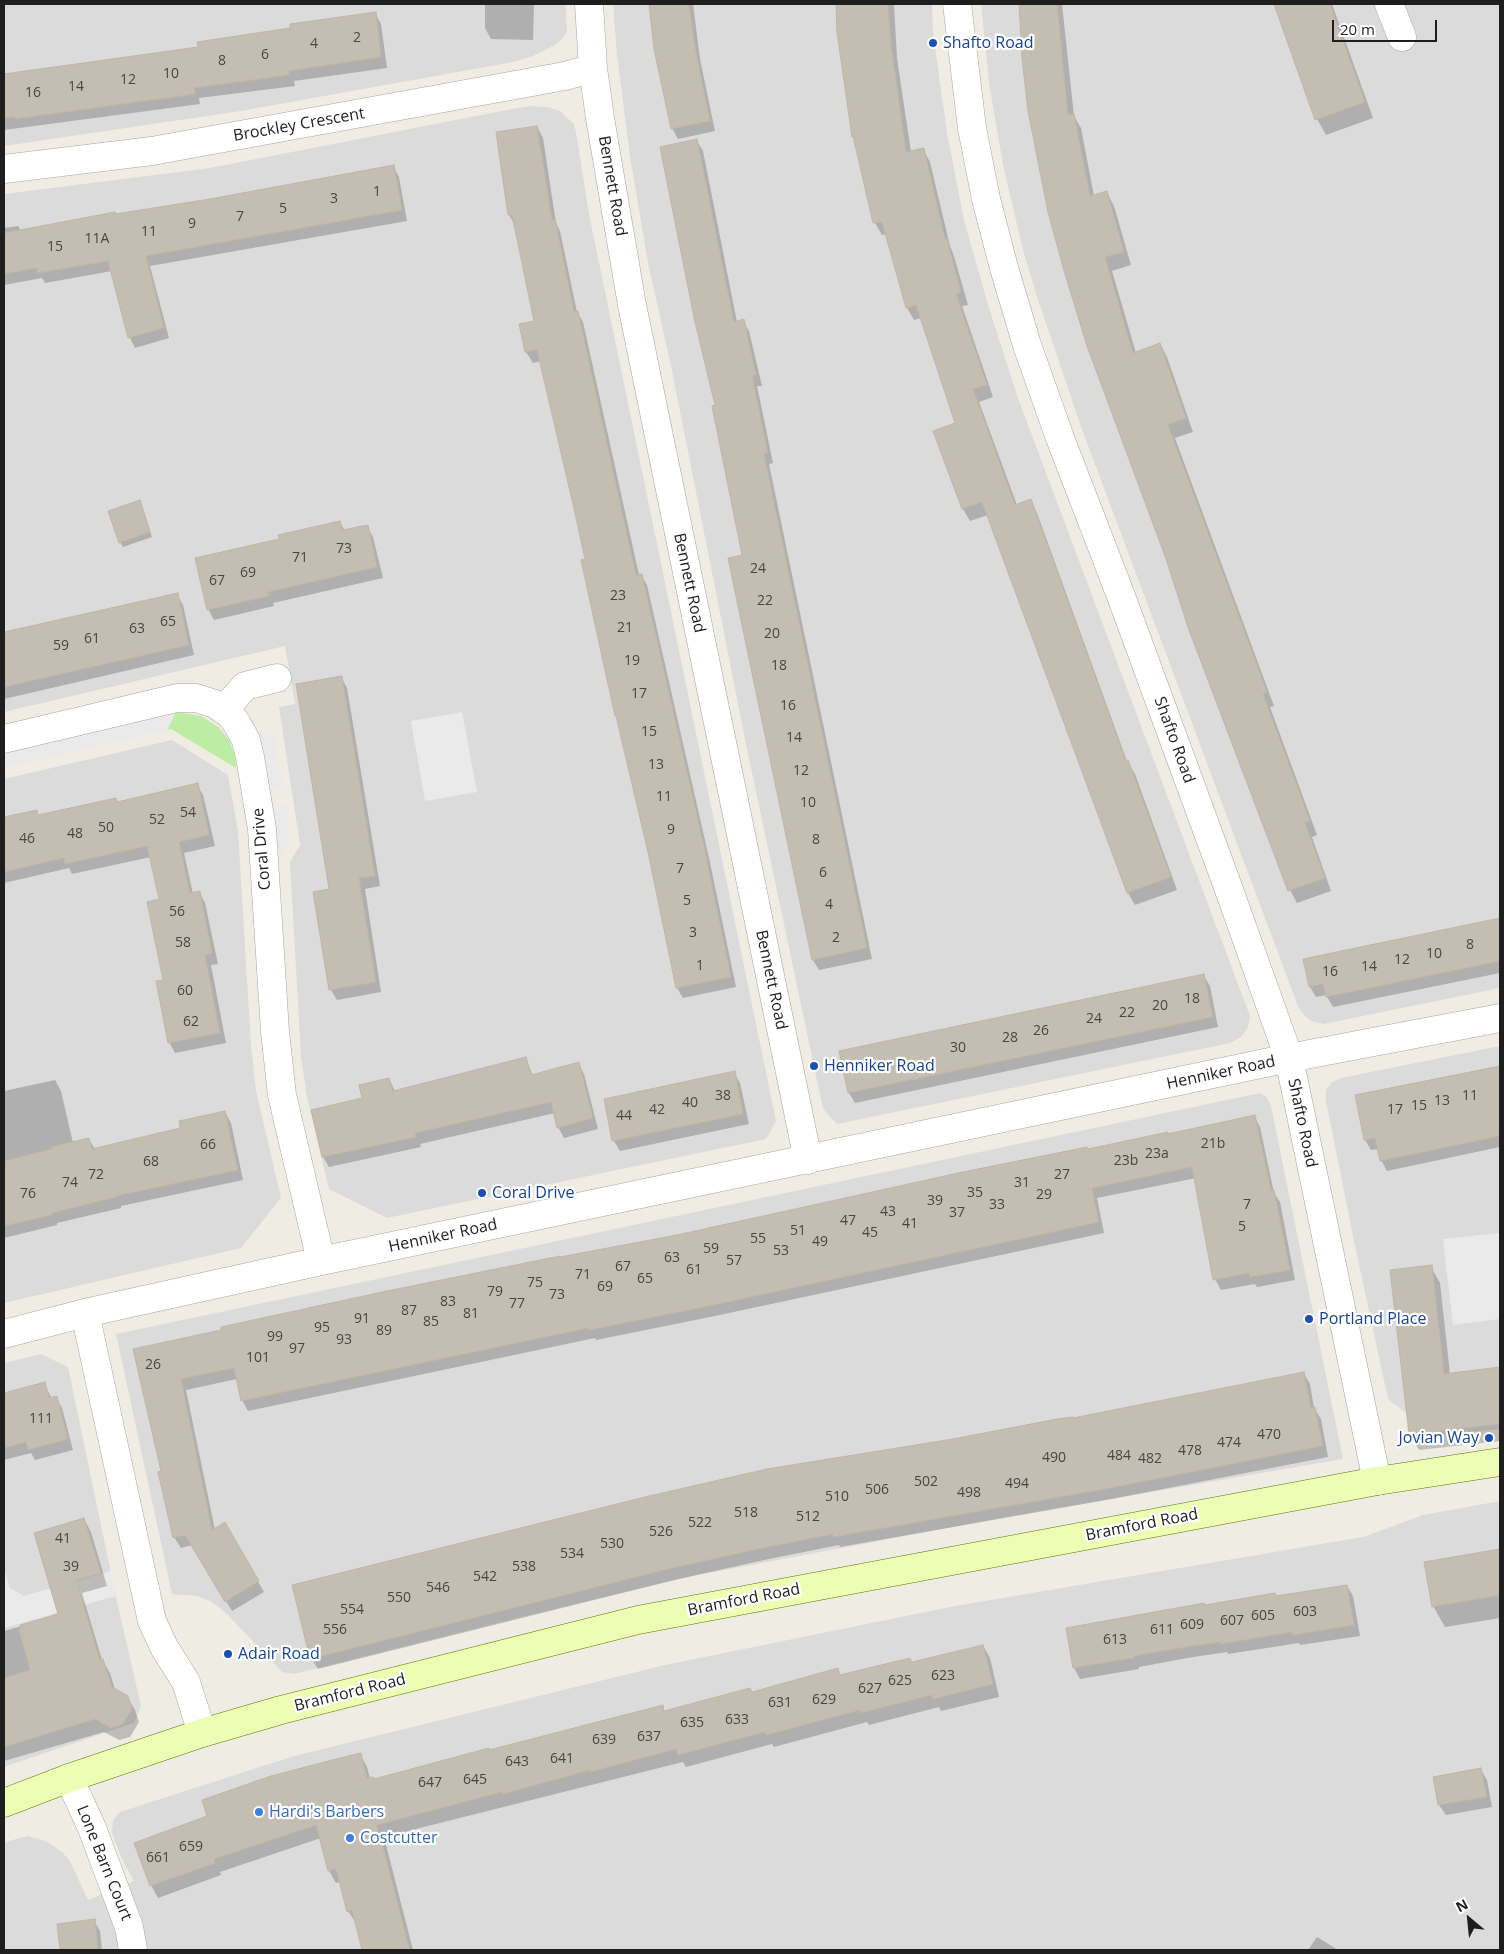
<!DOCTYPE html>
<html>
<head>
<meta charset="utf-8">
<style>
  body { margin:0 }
  #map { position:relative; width:1504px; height:1954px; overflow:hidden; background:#efede3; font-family:"Open Sans",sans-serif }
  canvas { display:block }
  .frame { position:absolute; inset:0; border:5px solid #1e1e1e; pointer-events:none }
  .north { position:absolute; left:1444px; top:1894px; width:50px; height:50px; -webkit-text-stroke:4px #fff; paint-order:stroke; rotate:332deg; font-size:14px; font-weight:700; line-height:20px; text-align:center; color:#1e1e1e }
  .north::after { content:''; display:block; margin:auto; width:18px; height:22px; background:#1e1e1e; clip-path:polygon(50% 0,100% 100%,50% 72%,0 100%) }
  .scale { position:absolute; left:1332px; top:20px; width:105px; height:22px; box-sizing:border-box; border:2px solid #1e1e1e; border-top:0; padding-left:6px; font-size:15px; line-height:18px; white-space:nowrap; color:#1e1e1e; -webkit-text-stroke:4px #fff; paint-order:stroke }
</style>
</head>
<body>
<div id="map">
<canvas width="1504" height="1954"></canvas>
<div class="frame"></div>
<div class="north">N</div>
<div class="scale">20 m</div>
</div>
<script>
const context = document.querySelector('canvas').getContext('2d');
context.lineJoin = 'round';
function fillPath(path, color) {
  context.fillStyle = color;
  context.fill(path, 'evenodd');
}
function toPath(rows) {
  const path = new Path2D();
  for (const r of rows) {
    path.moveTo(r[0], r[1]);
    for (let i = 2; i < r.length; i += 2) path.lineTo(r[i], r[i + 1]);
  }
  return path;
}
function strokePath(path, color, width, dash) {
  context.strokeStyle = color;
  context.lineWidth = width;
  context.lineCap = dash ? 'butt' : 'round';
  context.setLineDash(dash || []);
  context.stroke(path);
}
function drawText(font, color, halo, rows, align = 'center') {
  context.font = font + ' "Open Sans",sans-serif';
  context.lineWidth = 4.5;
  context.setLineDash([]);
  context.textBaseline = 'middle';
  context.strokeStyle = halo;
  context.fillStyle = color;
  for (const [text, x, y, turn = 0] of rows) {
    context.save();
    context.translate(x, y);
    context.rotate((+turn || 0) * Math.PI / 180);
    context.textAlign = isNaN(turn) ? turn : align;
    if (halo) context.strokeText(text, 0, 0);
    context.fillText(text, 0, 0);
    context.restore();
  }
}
fillPath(toPath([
  [4,4,566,4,567,32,562,39,555,45,533,56,513,62,241,111,4,146],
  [613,4,932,4,933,33,947,133,964,220,989,308,1018,398,1250,1016,1248,1027,1241,1037,1230,1043,837,1124,823,1109,746,744,671,366,648,263,630,156,617,56],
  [981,4,1500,4,1500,988,1324,1024,1311,1021,1302,1013,1298,1006,1080,424,1036,294,1023,250,1003,165,989,83],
  [534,106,548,107,560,111,574,124,576,132,589,214,776,1121,766,1139,387,1218,329,1189,307,1097,301,1057,290,862,300,845,279,707,295,704,285,646,4,712,4,194,210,168,517,108],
  [172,740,228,775,238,831,251,1045,256,1090,281,1198,241,1248,4,1303,4,779],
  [1500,1046,1500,1429,1436,1436,1388,1399,1354,1241,1326,1101,1326,1090,1332,1082,1341,1078],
  [1260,1093,1266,1096,1271,1106,1343,1459,1012,1516,698,1575,525,1616,294,1674,282,1672,227,1614,212,1602,197,1596,172,1594,116,1334],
  [41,1354,68,1367,116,1597,141,1706,134,1723,4,1767,4,1363],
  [1500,1501,1500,1950,4,1950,4,1843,19,1838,28,1836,48,1842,63,1853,70,1861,88,1900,134,1881,120,1855,112,1832,113,1820,120,1812,294,1756,665,1665,955,1606,1363,1537,1423,1515]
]), '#dcdbdb');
fillPath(toPath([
  [176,712,201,716,218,727,229,740,235,755,236,768,171,729,167,730]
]), '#bdeda5');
fillPath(toPath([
  [176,712,167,730,4,768,4,753],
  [462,712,477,792,425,801,411,721],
  [259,730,276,739,283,788,269,790],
  [286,805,290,842,278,863,272,807],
  [1500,1233,1500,1319,1453,1325,1443,1239],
  [4,1568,10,1588,24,1596,111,1571,116,1596,4,1628]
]), '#eaeaea');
fillPath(toPath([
  [485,4,534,4,533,40,491,39,485,28],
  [650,4,693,4,700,59,715,131,678,139,672,128,656,49],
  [837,4,894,4,897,58,911,152,923,149,930,162,950,246,953,253,968,305,962,306,993,397,979,402,1017,505,1030,500,1037,513,1128,764,1135,774,1177,890,1135,905,1128,893,988,515,970,521,963,509,934,432,957,424,921,318,914,320,907,308,886,234,882,235,875,223,855,141,853,136,838,31],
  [1020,4,1062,4,1074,116,1081,128,1094,196,1107,193,1114,206,1131,265,1112,271,1136,353,1160,344,1167,357,1193,432,1175,438,1274,706,1270,707,1317,835,1312,837,1331,891,1297,903,1290,890,1030,110],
  [1275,4,1332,4,1373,118,1326,135,1317,119],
  [375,13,381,24,387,68,294,81,295,86,199,98,200,104,4,130,4,74,199,48],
  [537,127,543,138,556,223,560,231,577,312,583,322,639,575,641,575,647,585,709,858,736,987,683,998,677,988,586,560,541,361,533,363,526,352,520,325,535,322,515,225,509,215],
  [697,141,703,151,737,322,743,321,749,331,762,386,757,386,773,463,769,464,872,959,819,970,813,960,717,406],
  [393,166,399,177,407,221,150,266,169,338,135,348,130,338,112,271,45,283,42,278,4,285,4,228,18,226,21,231,210,200],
  [142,506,152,537,123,547,120,542],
  [340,522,345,531,367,526,373,537,383,578,273,603,274,606,214,620,208,609,280,540],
  [177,595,183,605,194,655,4,699,4,634],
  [341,677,347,688,380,886,365,889,381,992,337,1000,331,990,330,890],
  [197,785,203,795,215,846,184,853,193,894,199,892,205,903,218,964,211,965,226,1043,175,1053,169,1042,160,900,151,857,72,874,69,868,4,883,4,818,36,811,39,816,117,803],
  [1500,919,1500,973,1333,1007,1326,995,1316,997,1310,987,1305,960],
  [1204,976,1210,986,1218,1027,855,1103,849,1093,840,1052],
  [526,1059,533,1076,578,1063,584,1074,598,1129,564,1138,558,1127,555,1113,420,1144,421,1147,329,1167,323,1157,312,1111,364,1099,389,1079,395,1091],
  [1500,1066,1500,1147,1387,1171,1381,1160,1379,1149,1371,1150,1365,1140,1356,1096],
  [734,1073,740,1083,749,1124,620,1151,614,1141],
  [55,1080,61,1091,73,1143,89,1140,95,1149,182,1129,225,1112,231,1123,243,1180,121,1206,121,1208,57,1223,57,1225,4,1238,4,1091],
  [1254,1116,1260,1127,1274,1193,1280,1202,1295,1280,1257,1287,1255,1284,1221,1290,1215,1279,1196,1178,1097,1198,1104,1233,715,1316,596,1340,595,1338,248,1411,242,1400,237,1379,186,1390,215,1530,224,1524,264,1592,232,1611,192,1545,181,1548,174,1537,162,1472,134,1350,560,1259],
  [1431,1267,1440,1283,1450,1374,1500,1369,1500,1441,1419,1450,1410,1434,1392,1271],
  [1304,1374,1310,1384,1314,1408,1321,1419,1328,1457,1112,1499,840,1547,839,1545,769,1559,674,1580,318,1669,312,1659,293,1586,953,1440,1073,1419],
  [44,1383,52,1399,56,1398,62,1408,73,1450,35,1460,31,1453,4,1460,4,1394],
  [84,1519,91,1532,107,1586,82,1593,102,1660,110,1673,115,1690,127,1697,135,1710,139,1722,130,1737,119,1740,104,1732,4,1761,4,1631,60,1615],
  [1500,1550,1500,1618,1445,1627,1433,1606,1425,1563],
  [1347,1586,1353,1596,1360,1636,1300,1645,1299,1643,1228,1654,1227,1652,1187,1658,1139,1667,1139,1669,1080,1679,1074,1668,1067,1629,1205,1606,1276,1597],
  [983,1646,990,1658,999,1697,941,1711,939,1707,869,1725,867,1722,774,1747,772,1744,686,1767,683,1762,384,1837,413,1950,363,1950,356,1923,348,1911,340,1882,336,1883,329,1871,321,1838,220,1872,221,1875,158,1898,151,1885,209,1817,360,1754,367,1767,370,1779,374,1781,662,1707,665,1712,752,1693,838,1670,841,1676,912,1663],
  [1481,1770,1487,1780,1492,1807,1446,1815,1439,1805,1435,1778],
  [94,1921,100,1931,102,1950,61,1950,59,1925],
  [1317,1937,1338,1950,1308,1950]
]), '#0003');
const building = toPath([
  [649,4,689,4,695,47,710,121,671,129,654,49,649,4],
  [836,4,888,4,891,44,906,152,924,148,945,239,947,239,961,292,956,294,987,385,973,389,1015,505,1031,499,1126,761,1128,760,1171,877,1127,893,982,502,962,509,933,431,955,423,916,305,906,308,882,222,873,223,853,136,852,137,837,32,836,4],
  [1019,4,1057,4,1068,115,1074,114,1090,196,1107,191,1124,252,1105,257,1133,353,1160,343,1186,418,1168,425,1267,692,1263,694,1310,821,1305,823,1325,878,1288,891,1189,630,1165,556,1087,346,1065,274,1048,212,1028,111,1022,58,1019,4],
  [1274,4,1330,4,1365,102,1315,120,1274,4],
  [376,12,381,57,289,71,289,75,194,88,195,94,15,119,15,117,4,118,4,74,198,47,197,42,290,28,290,24,376,12],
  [537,126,552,220,555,219,574,311,578,311,636,575,642,574,704,846,731,977,676,988,648,852,616,716,615,716,581,560,585,559,573,504,537,350,525,352,519,324,534,321,512,215,508,215,496,132,537,126],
  [697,139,734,322,744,319,756,375,752,376,768,453,764,454,867,948,812,960,728,558,742,555,712,406,715,405,695,322,660,147,697,139],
  [394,165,402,210,146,256,164,328,128,338,108,261,37,273,37,268,4,274,4,233,115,212,115,214,210,199,394,165],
  [140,500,150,532,119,543,108,511,140,500],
  [340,521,342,530,368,525,377,567,268,592,269,596,207,610,195,558,279,539,278,535,340,521],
  [178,593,189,645,4,687,4,632,178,593],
  [342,676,375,876,359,878,376,982,329,990,313,892,329,889,296,684,342,676],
  [198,783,209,835,179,842,190,893,200,891,212,953,205,955,220,1033,168,1043,156,981,163,980,147,902,159,899,147,846,65,864,64,858,4,872,4,817,37,810,38,815,116,798,117,802,198,783],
  [1500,918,1500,961,1326,997,1323,984,1309,987,1303,959,1500,918],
  [1204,974,1213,1017,848,1093,839,1051,1204,974],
  [526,1057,531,1075,579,1062,593,1118,557,1128,551,1102,415,1133,416,1137,322,1157,311,1110,362,1098,359,1085,389,1078,393,1091,526,1057],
  [1500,1066,1500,1136,1380,1161,1375,1138,1364,1140,1355,1095,1500,1066],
  [735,1071,743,1114,612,1141,604,1099,735,1071],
  [225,1111,238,1170,116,1196,116,1197,52,1213,52,1215,4,1226,4,1161,52,1149,51,1147,89,1138,92,1149,180,1128,179,1121,225,1111],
  [1255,1115,1271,1190,1274,1190,1290,1270,1250,1277,1249,1273,1213,1280,1192,1167,1092,1188,1099,1222,709,1306,589,1330,588,1328,241,1401,234,1368,181,1379,212,1530,225,1522,259,1581,225,1602,185,1535,173,1538,158,1472,161,1471,133,1349,221,1330,221,1327,387,1291,560,1256,560,1257,677,1235,963,1172,1087,1147,1088,1149,1168,1132,1168,1134,1255,1115],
  [1432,1265,1444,1374,1500,1367,1500,1424,1409,1434,1390,1270,1432,1265],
  [1304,1372,1311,1408,1315,1407,1323,1446,1105,1489,833,1537,833,1534,763,1548,668,1569,310,1659,292,1585,645,1497,767,1469,953,1439,1057,1419,1073,1417,1073,1418,1304,1372],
  [45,1382,49,1398,57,1396,68,1439,28,1450,26,1442,4,1448,4,1393,45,1382],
  [84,1518,101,1573,76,1580,100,1660,103,1659,112,1687,128,1696,132,1709,123,1724,111,1728,95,1719,4,1747,4,1678,30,1670,19,1630,21,1629,20,1625,58,1614,34,1533,84,1518],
  [1500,1549,1500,1595,1432,1607,1424,1562,1500,1549],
  [1347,1585,1354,1625,1293,1635,1292,1632,1221,1644,1220,1642,1180,1648,1134,1656,1134,1658,1073,1668,1066,1628,1204,1603,1205,1605,1275,1593,1276,1596,1347,1585],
  [983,1645,993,1684,933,1699,932,1695,860,1713,860,1710,766,1735,765,1732,678,1755,676,1749,590,1772,590,1770,503,1794,502,1792,377,1825,410,1950,362,1950,352,1910,347,1912,336,1869,328,1871,316,1825,214,1859,215,1863,150,1886,134,1843,207,1816,202,1800,271,1776,348,1756,361,1753,367,1778,373,1777,374,1779,489,1748,489,1750,663,1705,664,1711,750,1688,752,1692,838,1668,840,1675,910,1658,912,1662,983,1645],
  [1481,1768,1487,1797,1438,1805,1433,1777,1481,1768],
  [95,1919,98,1950,60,1950,57,1924,95,1919]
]);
fillPath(building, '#c4bdb2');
strokePath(building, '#c2b6a4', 1);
const street = toPath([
  [589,4,593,68,600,118,632,305,808,1160],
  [957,4,972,128,986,199,1004,268,1027,345,1060,438,1121,596,1228,887,1289,1058,1377,1481],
  [1389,4,1402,37],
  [4,169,152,151,565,76,593,68],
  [224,710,245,686,277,678],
  [4,739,177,698,196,698,215,704,231,715,237,724,246,740,250,757,262,829,275,1032,282,1095,321,1261],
  [85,1313,152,1621,164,1647,186,1682,202,1733],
  [4,1334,85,1313,321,1261,1289,1058,1500,1018],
  [69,1778,92,1828,129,1927,133,1950]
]);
const secondary = toPath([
  [4,1803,69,1778,202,1733,281,1710,638,1620,1377,1481,1500,1462]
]);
strokePath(street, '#a5a5a5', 29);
strokePath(secondary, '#587900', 29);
strokePath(street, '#fff', 28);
strokePath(secondary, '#edfdb3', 28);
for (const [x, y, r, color] of [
  [933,43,5,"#1a4fb4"],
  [814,1066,5,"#1a4fb4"],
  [482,1193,5,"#1a4fb4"],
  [1309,1319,5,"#1a4fb4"],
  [1489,1438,5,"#1a4fb4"],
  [228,1654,5,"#1a4fb4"],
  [259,1812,5,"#3f7fe0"],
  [350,1838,5,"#3f7fe0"]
]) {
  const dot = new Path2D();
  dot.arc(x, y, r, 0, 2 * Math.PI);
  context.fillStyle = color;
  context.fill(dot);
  strokePath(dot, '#fff', 2);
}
drawText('14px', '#484643', null, [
  ["2",357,38],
  ["4",314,44],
  ["6",265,55],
  ["8",222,61],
  ["10",171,74],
  ["12",128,80],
  ["14",76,87],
  ["16",33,93],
  ["1",377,192],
  ["3",334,199],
  ["5",283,209],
  ["7",240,217],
  ["9",192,224],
  ["11",149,232],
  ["11A",97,239],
  ["15",55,247],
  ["73",344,549],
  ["71",300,558],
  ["24",758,569],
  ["69",248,573],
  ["67",217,581],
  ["23",618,596],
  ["22",765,601],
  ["65",168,622],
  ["21",625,628],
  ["63",137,629],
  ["20",772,634],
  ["61",92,639],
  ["59",61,646],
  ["19",632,661],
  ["18",779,666],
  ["17",639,694],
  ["16",788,706],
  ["15",649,732],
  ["14",794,738],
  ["13",656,765],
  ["12",801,771],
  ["11",664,797],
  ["10",808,803],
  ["54",188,813],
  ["52",157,820],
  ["50",106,828],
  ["9",671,830],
  ["48",75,834],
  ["46",27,839],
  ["8",816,840],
  ["7",680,869],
  ["6",823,873],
  ["5",687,901],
  ["4",829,905],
  ["56",177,912],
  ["3",693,933],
  ["2",836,938],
  ["58",183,943],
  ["8",1470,945],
  ["10",1434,954],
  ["12",1402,960],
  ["1",700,966],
  ["14",1369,967],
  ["16",1330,972],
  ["60",185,991],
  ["18",1192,999],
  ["20",1160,1006],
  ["22",1127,1013],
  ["24",1094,1019],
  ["62",191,1022],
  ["26",1041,1031],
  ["28",1010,1038],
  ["30",958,1048],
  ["38",723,1096],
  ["11",1470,1096],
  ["13",1442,1101],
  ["40",690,1103],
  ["15",1419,1106],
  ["42",657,1110],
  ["17",1395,1110],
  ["44",624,1116],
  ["21b",1213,1144],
  ["66",208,1145],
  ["23a",1157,1154],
  ["23b",1126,1161],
  ["68",151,1162],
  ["72",96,1175],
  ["27",1062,1175],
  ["74",70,1183],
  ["31",1022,1183],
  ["35",975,1193],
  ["76",28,1194],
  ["29",1044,1195],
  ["39",935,1201],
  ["33",997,1205],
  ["7",1247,1205],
  ["43",888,1212],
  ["37",957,1213],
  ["47",848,1221],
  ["41",910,1224],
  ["5",1242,1227],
  ["51",798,1231],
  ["45",870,1233],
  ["55",758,1239],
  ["49",820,1242],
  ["59",711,1249],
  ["53",781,1251],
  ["63",672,1258],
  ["57",734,1261],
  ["67",623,1267],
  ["61",694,1270],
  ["71",583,1275],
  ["65",645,1279],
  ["75",535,1283],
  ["69",605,1287],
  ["79",495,1292],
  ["73",557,1295],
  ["83",448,1302],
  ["77",517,1304],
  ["87",409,1311],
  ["81",471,1314],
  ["91",362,1319],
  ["85",431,1322],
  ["95",322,1328],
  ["89",384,1331],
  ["99",275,1337],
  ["93",344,1340],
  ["97",297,1349],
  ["101",258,1358],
  ["26",153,1365],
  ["111",41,1419],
  ["470",1269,1435],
  ["474",1229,1443],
  ["478",1190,1451],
  ["484",1119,1456],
  ["490",1054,1458],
  ["482",1150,1459],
  ["502",926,1482],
  ["494",1017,1484],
  ["506",877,1490],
  ["498",969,1493],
  ["510",837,1497],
  ["518",746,1513],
  ["512",808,1517],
  ["522",700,1523],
  ["526",661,1532],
  ["41",63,1539],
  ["530",612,1544],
  ["534",572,1554],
  ["39",71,1567],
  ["538",524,1567],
  ["542",485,1577],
  ["546",438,1588],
  ["550",399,1598],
  ["554",352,1610],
  ["603",1305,1612],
  ["605",1263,1616],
  ["607",1232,1621],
  ["609",1192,1625],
  ["556",335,1630],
  ["611",1162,1630],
  ["613",1115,1640],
  ["623",943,1676],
  ["625",900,1681],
  ["627",870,1689],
  ["629",824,1700],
  ["631",780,1703],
  ["633",737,1720],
  ["635",692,1723],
  ["637",649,1737],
  ["639",604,1740],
  ["641",562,1759],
  ["643",517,1762],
  ["645",475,1780],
  ["647",430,1783],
  ["659",191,1847],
  ["661",158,1858]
]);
drawText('16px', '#164399', '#fff', [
  ["Shafto Road",943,43],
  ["Henniker Road",824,1066],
  ["Coral Drive",492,1193],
  ["Portland Place",1319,1319],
  ["Jovian Way",1479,1438,"right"],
  ["Adair Road",238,1654]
], 'left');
drawText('16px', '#1e1e1e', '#fff', [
  ["Brockley Crescent",299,125,-10],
  ["Bennett Road",612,186,80],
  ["Bennett Road",689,583,78],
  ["Shafto Road",1174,740,70],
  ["Coral Drive",262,849,-95],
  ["Bennett Road",771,980,78],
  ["Henniker Road",1221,1073,-12],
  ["Shafto Road",1302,1123,78],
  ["Henniker Road",443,1236,-12],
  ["Bramford Road",1142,1525,-11],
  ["Bramford Road",744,1600,-11],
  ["Bramford Road",350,1693,-14],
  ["Lone Barn Court",104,1863,68]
]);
drawText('16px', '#366cbe', '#fff', [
  ["Hardi's Barbers",269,1812],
  ["Costcutter",360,1838]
], 'left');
</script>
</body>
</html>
